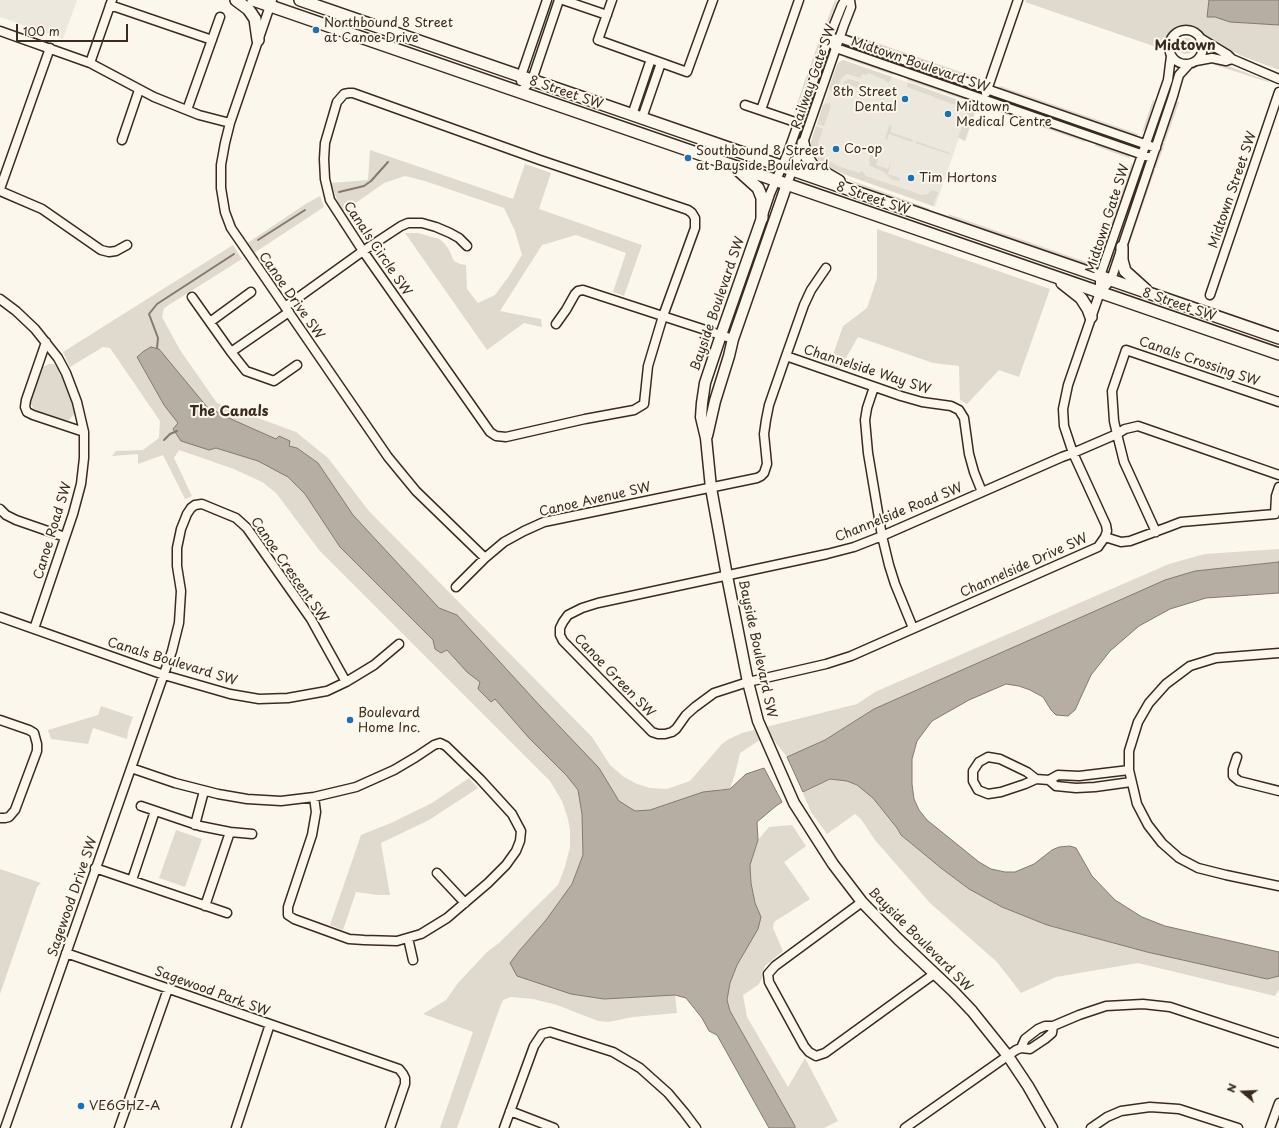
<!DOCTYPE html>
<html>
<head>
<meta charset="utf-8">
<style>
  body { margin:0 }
  #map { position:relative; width:1279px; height:1128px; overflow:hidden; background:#fbf7ec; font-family:"Playpen Sans",sans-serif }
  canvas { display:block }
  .north { position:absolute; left:1223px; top:1072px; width:40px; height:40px; -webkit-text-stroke:3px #fbf7ec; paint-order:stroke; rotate:289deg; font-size:11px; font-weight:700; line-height:16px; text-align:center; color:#3b2a1e }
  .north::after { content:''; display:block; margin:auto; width:14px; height:18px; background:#3b2a1e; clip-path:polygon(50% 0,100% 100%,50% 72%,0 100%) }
  .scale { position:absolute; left:16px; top:24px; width:112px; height:18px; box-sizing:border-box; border:2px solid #3b2a1e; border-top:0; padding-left:5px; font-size:12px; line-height:14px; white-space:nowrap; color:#3b2a1e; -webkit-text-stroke:3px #fbf7ec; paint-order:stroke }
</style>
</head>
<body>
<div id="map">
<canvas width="1279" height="1128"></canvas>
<div class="north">N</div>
<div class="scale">100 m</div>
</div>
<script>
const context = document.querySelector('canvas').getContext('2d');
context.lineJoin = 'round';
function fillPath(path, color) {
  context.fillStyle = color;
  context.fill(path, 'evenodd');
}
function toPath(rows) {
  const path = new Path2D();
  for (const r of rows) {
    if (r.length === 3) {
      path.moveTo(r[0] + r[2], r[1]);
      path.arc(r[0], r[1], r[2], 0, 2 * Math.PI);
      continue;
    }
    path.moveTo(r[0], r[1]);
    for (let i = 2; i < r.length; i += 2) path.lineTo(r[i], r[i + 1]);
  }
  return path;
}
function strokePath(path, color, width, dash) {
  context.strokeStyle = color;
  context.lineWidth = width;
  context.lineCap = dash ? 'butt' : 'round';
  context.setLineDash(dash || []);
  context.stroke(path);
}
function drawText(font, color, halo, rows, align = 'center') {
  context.font = font + ' "Playpen Sans",sans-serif';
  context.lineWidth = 4;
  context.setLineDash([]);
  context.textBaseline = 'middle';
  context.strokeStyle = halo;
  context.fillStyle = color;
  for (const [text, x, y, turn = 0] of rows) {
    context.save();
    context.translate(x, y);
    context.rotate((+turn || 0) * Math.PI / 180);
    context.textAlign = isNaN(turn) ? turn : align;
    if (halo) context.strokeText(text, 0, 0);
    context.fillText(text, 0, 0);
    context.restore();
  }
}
fillPath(toPath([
  [0,0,77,0,63,39,0,17],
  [843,60,977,106,965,141,959,138,935,207,849,176,824,165,817,159,816,156,813,157,811,142,812,138,837,65]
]), '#ede8dd');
fillPath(toPath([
  [835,0,837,1,815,57,795,113,794,112,815,52],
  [1026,0,1279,0,1279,70,1242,56,1209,39,1193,27,1183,26,1171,31,1167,38,1165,44,1166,65,1166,68,1164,69,1165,62,1165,50,1025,2],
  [854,35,978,78,979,79,971,79,859,40],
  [1186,46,8],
  [853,46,878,55,877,58,852,49],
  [848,57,892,72,893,75,844,58],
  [826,58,828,59,794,155,792,154],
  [843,60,892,77,889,83,885,81,885,80,868,73,867,75,862,74,861,78,847,74,842,77,838,86,840,92,847,96,832,92,829,88,837,65,839,62],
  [1214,63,1228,66,1266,80,1271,83,1212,64],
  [917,69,969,87,968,89,916,71],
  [909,78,970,99,971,102,906,80],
  [848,79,860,82,858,88,848,84,847,91,845,90,844,83],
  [908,82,960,101,958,106,907,87],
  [1000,86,1138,134,1138,135,1131,135,1003,90,999,87],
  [1001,98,1078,125,1077,127,1000,101],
  [1153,100,1155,101,1147,127,1142,132],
  [963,101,977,106,965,141,958,137,968,111,960,108],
  [1176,102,1179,102,1165,142,1163,139],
  [829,103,831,106,824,126,817,124,823,105],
  [992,107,1086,140,1085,142,990,109],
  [890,125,892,126,890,132,913,140,912,142,889,134,887,140,885,139,889,126],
  [816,126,823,129,818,144,824,146,822,150,823,151,821,154,813,157,810,151,811,142],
  [916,141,950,153,949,154,915,143],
  [1096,143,1125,153,1130,157,1129,158,1095,146],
  [1163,143,1165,143,1156,168,1155,168,1154,166,1161,144],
  [876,145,882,147,882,149,881,149,875,148,872,156,878,159,876,165,888,169,890,164,891,163,888,174,900,178,899,181,891,179,884,172,870,166,869,160,874,146],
  [370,150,513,199,525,164,551,173,539,209,642,245,624,296,613,292,626,253,576,235,542,245,500,311,541,319,542,327,524,323,487,350,405,233,418,233,439,239,443,242,448,248,454,261,460,264,466,265,467,289,478,303,495,295,509,276,522,255,515,231,504,208,425,181,405,176,384,183,343,212,337,200,331,183,368,180],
  [822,157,838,166,859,173,862,171,866,176,922,195,928,194,932,190,938,192,933,206,849,176,824,165,817,158],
  [1132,162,1132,169,1102,255,1098,262],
  [1141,168,1144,169,1112,263,1109,262],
  [828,170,850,180,930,209,926,211,874,192],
  [1154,170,1155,170,1125,257,1126,247,1152,171],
  [320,196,324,207,254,253,246,244,304,205],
  [948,214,1089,263,1089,265,1083,265,950,219],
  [877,229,1050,289,1019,377,999,370,967,404,960,400,959,366,933,363,858,337,839,370,829,366,843,326,867,308,877,278],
  [233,245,242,259,164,308,162,317,180,350,217,403,296,432,328,458,369,511,592,737,610,765,624,777,637,784,650,788,667,789,690,781,722,744,729,739,742,733,857,704,875,692,1169,564,1205,554,1279,549,1279,562,1195,571,1135,593,1079,619,874,709,825,740,787,757,769,734,740,753,735,774,730,789,721,789,584,854,572,884,546,920,520,950,510,963,517,976,604,999,675,995,677,1013,633,1017,608,1022,598,1021,557,1005,533,999,511,997,503,1000,500,1007,457,1128,440,1128,473,1032,423,1014,446,1000,458,983,487,952,499,943,558,885,565,867,570,847,570,830,568,819,562,801,550,781,319,550,276,493,262,482,234,469,179,450,174,458,192,496,185,499,163,455,138,464,138,454,112,456,116,451,143,450,159,438,160,421,110,348,103,347,70,367,63,352],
  [49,364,54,364,60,369,71,398,75,413,69,420,62,420,38,412,34,409,31,404,31,400,41,373,43,367],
  [101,706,133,717,128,731,127,739,93,728,88,744,51,739,48,730,98,715],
  [469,778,478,788,429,820,381,843,390,895,378,895,356,892,343,930,330,925,361,835,391,823,432,803],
  [830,779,847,781,857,785,866,791,873,798,897,828,901,835,969,889,1002,907,1047,925,1147,952,1267,979,1279,976,1279,989,1275,996,1138,963,1056,977,1021,993,997,962,930,903,875,840,861,819,855,814,827,834,811,812,803,793],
  [792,825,806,846,784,862,810,899,774,922,773,928,783,951,765,966,762,975,762,979,758,985,743,995,747,1017,788,1087,805,1058,838,1121,824,1128,796,1128,730,1011,726,1000,730,983,737,964,761,917,755,903,751,883,750,865,758,840,769,827],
  [176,830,202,839,185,887,159,878],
  [0,869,41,883,37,887,0,994]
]), '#dfd9ce');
const water = toPath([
  [1209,0,1279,0,1279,25,1230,22,1215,17,1207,17,1209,0],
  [151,347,159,349,207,407,231,419,276,439,279,436,290,441,289,446,297,448,318,463,353,515,439,608,457,615,541,707,599,768,619,801,635,811,650,810,703,792,730,789,746,774,764,768,782,802,776,806,757,822,758,840,750,865,751,883,755,903,761,917,758,929,737,965,730,983,727,1000,730,1011,795,1126,795,1128,769,1128,717,1035,709,1031,702,1018,686,998,675,995,604,999,571,994,517,976,510,963,520,950,546,920,572,884,583,855,582,814,578,790,567,776,529,738,495,699,491,702,478,689,480,682,467,672,447,650,441,653,435,649,433,640,340,547,305,494,288,477,258,461,216,448,209,450,181,441,173,429,178,423,164,405,137,357,144,351,151,347],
  [1279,562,1279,593,1206,598,1170,609,1139,626,1110,651,1091,675,1075,710,1068,716,1056,715,1051,710,1043,697,1030,690,1019,686,1006,684,969,700,932,721,917,741,912,759,912,784,914,799,919,810,927,820,979,862,991,869,1005,872,1015,872,1034,864,1052,850,1059,847,1070,846,1076,848,1092,876,1115,900,1142,917,1165,926,1279,952,1279,976,1267,979,1147,952,1047,925,1002,907,969,889,941,868,901,835,897,828,873,798,857,785,847,781,830,779,803,792,787,757,825,740,874,709,1165,580,1195,571,1279,562]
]);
fillPath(water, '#b6aea2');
strokePath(water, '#85796d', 1);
strokePath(toPath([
  [339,192,364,186,371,181,388,162],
  [258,240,305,210],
  [157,348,158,338,149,314,157,304,234,254],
  [164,440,170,434,177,431]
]), '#85796d', 2);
const minor = toPath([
  [272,0,230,123,225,143,221,165,221,188,225,212,231,228,388,457,416,491,485,558],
  [563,0,607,15],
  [612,0,598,40,687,72,713,0],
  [110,5,212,40],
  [1186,47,17],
  [0,31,90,63,154,97,199,115,230,123],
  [1200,38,1228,55,1232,59,1279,79],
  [1171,56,1168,80,1100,276,1100,292,1068,385,1063,409,1064,426,1073,453,1106,525,1107,531,1105,537,1098,547,851,656,826,664,748,682,714,693,695,707,686,715,676,729,672,732,665,734,658,734,652,732,563,641,560,635,560,628,563,622,568,615,582,608,598,603,827,554,854,547,882,536,1062,457,1073,453,1117,434,1114,421,1112,391,1126,350,1279,402],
  [1196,61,1212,58,1226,61,1232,59],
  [90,63,112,0],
  [521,81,521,76,547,0],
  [520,92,532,80,559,0],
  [349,93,353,93,540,160,688,210,692,213,695,218,695,228,663,316,648,366,644,404,634,410,585,419,506,437,496,436,490,432,363,251,330,200,325,179,324,159,325,143,337,102,344,94,349,93],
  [986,93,1018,0],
  [745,105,798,123],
  [187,110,220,17],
  [761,110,799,0],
  [632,115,651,59],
  [642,118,661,63],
  [122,140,139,90],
  [1152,158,836,48,828,40,840,38,1156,148],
  [787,184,803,143,844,25,851,7,850,0],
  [0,189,50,48],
  [0,191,42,209,101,250,109,252,116,251,127,245],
  [764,212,770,194,787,155,828,40,842,5,845,0],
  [1100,292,1111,280,1173,96,1179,75,1189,64],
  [1210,295,1279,92],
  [192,297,231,352,246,371,274,381,297,365],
  [0,299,16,311,35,329,58,358,66,373,77,402,84,432,84,458,81,484,73,514,34,629],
  [285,307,363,251,401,226,408,223,422,223,436,227,450,233,459,238,467,246],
  [210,322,251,292],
  [556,324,566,310,575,294,578,291,583,290,733,339],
  [46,342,26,400,25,407,27,412,33,415,84,432],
  [231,352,289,312],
  [786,356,804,305,811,290,826,268],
  [874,387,867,408,865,420,868,453,882,536,889,565,895,584,913,628],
  [0,509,6,515,16,520,65,537],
  [1156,532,1124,462,1117,434,1125,429,1138,426,1279,475],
  [1105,537,1121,542,1130,541,1168,527,1181,522,1275,514,1276,496,1279,487],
  [456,587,485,558,504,542,524,531,544,522,757,478,761,476,764,473,767,464,764,434,766,420,769,405,786,356,901,396,922,402,951,406,959,410,964,418,969,454,974,472,982,492],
  [0,617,164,675,230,694,259,699,288,698,327,691,346,682,374,665,399,644],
  [1279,653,1216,658,1190,666,1166,684,1149,703,1138,722,1129,751,1129,770,1137,804,1148,825,1162,843,1179,858,1198,868,1226,875,1279,886],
  [0,720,29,730,34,733,37,744,37,751,15,810,9,817,5,818,0,818],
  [1237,757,1233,769,1233,776,1239,781,1279,791],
  [131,768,175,783,218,794,247,799,281,801,314,797,356,787,394,770,416,757,434,745,440,743,446,746,480,779,512,814,521,831,520,841,516,851,506,865,488,883,447,918,421,934,397,941,364,940,349,939,294,919,288,915,288,907,312,835,316,812,314,797],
  [1036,779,1027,772,1000,759,988,757,979,762,973,771,973,781,978,790,988,794,1001,792,1025,784,1036,779,1049,780,1058,775,1079,776,1129,770],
  [1049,780,1056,786,1076,788,1095,787,1131,782],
  [141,806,200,826,230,832,252,834],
  [195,825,204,791],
  [95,868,227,913],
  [437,873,465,903],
  [132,880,155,811],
  [862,902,775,966,768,974,769,982,804,1046,809,1052,816,1056,825,1053,934,974],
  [205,906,230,832],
  [408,938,413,960],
  [66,953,399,1069,403,1074,405,1078,405,1084,390,1128],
  [1021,1048,1025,1039,1038,1029,1045,1026,1053,1026,1079,1015,1106,1006,1143,1004,1170,1007,1279,1043],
  [510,1111,554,1128],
  [5,1128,172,651,179,623,181,591,177,566,177,548,181,529,187,514,191,508,195,505,202,504,236,518,247,528,311,619,346,682],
  [119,1128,168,989],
  [236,1128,270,1024],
  [504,1128,534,1046,542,1034,550,1032,613,1052,640,1068,668,1093,684,1112,696,1128],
  [905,1128,1016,1050,1021,1048,1030,1049,1045,1039,1052,1033,1053,1026],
  [1091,1128,1107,1117,1121,1111,1150,1107,1179,1109,1238,1128],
  [1270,1128,1279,1103]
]);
const tertiary = toPath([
  [762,218,721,335,705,383,702,403,701,417,706,438,711,488,727,576,748,682,758,721,794,803,833,864,862,902,898,939,953,991,972,1011,1008,1056,1028,1086,1052,1128],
  [707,436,715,401,729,356,733,339,787,184]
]);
const secondary = toPath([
  [236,0,248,9,251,13,255,19,258,40],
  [253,0,1279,354],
  [300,0,1279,338],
  [803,143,806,156,813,166,839,181],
  [738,170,758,188,762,198,762,218],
  [1122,247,1122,260,1125,271,1146,290],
  [1062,283,1081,298,1088,309,1091,317]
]);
strokePath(minor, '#3b2a1e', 11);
strokePath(tertiary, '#3b2a1e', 13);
strokePath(secondary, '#3b2a1e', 14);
strokePath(minor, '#fbf7ec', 8);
strokePath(tertiary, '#fbf7ec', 10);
strokePath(secondary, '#fbf7ec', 11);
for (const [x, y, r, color] of [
  [316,30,4,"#1f6fb2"],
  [905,99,4,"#1f6fb2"],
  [948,114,4,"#1f6fb2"],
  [836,149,4,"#1f6fb2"],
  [688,158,4,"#1f6fb2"],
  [911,178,4,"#1f6fb2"],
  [350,720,4,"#1f6fb2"],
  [81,1106,4,"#1f6fb2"]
]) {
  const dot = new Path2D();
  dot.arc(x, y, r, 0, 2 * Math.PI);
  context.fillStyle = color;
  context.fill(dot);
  strokePath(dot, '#fbf7ec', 1.5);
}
drawText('13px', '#3b2a1e', '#fbf7ec', [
  ["Northbound 8 Street",324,23],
  ["at Canoe Drive",324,38],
  ["8th Street",897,92,"right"],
  ["Dental",897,107,"right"],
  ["Midtown",956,107],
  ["Medical Centre",956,122],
  ["Co-op",844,149],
  ["Southbound 8 Street",696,151],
  ["at Bayside Boulevard",696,166],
  ["Tim Hortons",919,178],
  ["Boulevard",358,713],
  ["Home Inc.",358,728],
  ["VE6GHZ-A",89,1106]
], 'left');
drawText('13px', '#3b2a1e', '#fbf7ec', [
  ["Midtown Boulevard SW",920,65,19],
  ["Railway Gate SW",814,77,-71],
  ["8 Street SW",566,93,19],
  ["Midtown Street SW",1233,190,-71],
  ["8 Street SW",873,199,19],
  ["Midtown Gate SW",1108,219,-72],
  ["Canals Circle SW",377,249,56],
  ["Canoe Drive SW",291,296,55],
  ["Bayside Boulevard SW",718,304,-71],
  ["8 Street SW",1179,305,19],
  ["Canals Crossing SW",1199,362,19],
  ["Channelside Way SW",867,370,18],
  ["Canoe Avenue SW",595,500,-13],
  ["Channelside Road SW",899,513,-22],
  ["Canoe Road SW",53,531,-73],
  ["Channelside Drive SW",1024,566,-24],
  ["Canoe Crescent SW",289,570,55],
  ["Bayside Boulevard SW",757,649,78],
  ["Canals Boulevard SW",172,662,17],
  ["Canoe Green SW",614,676,46],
  ["Sagewood Drive SW",73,897,-71],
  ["Bayside Boulevard SW",920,940,45],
  ["Sagewood Park SW",212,992,20]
]);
drawText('bold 14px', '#3b2a1e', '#fbf7ec', [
  ["Midtown",1185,46],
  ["The Canals",229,412]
]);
</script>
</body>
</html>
